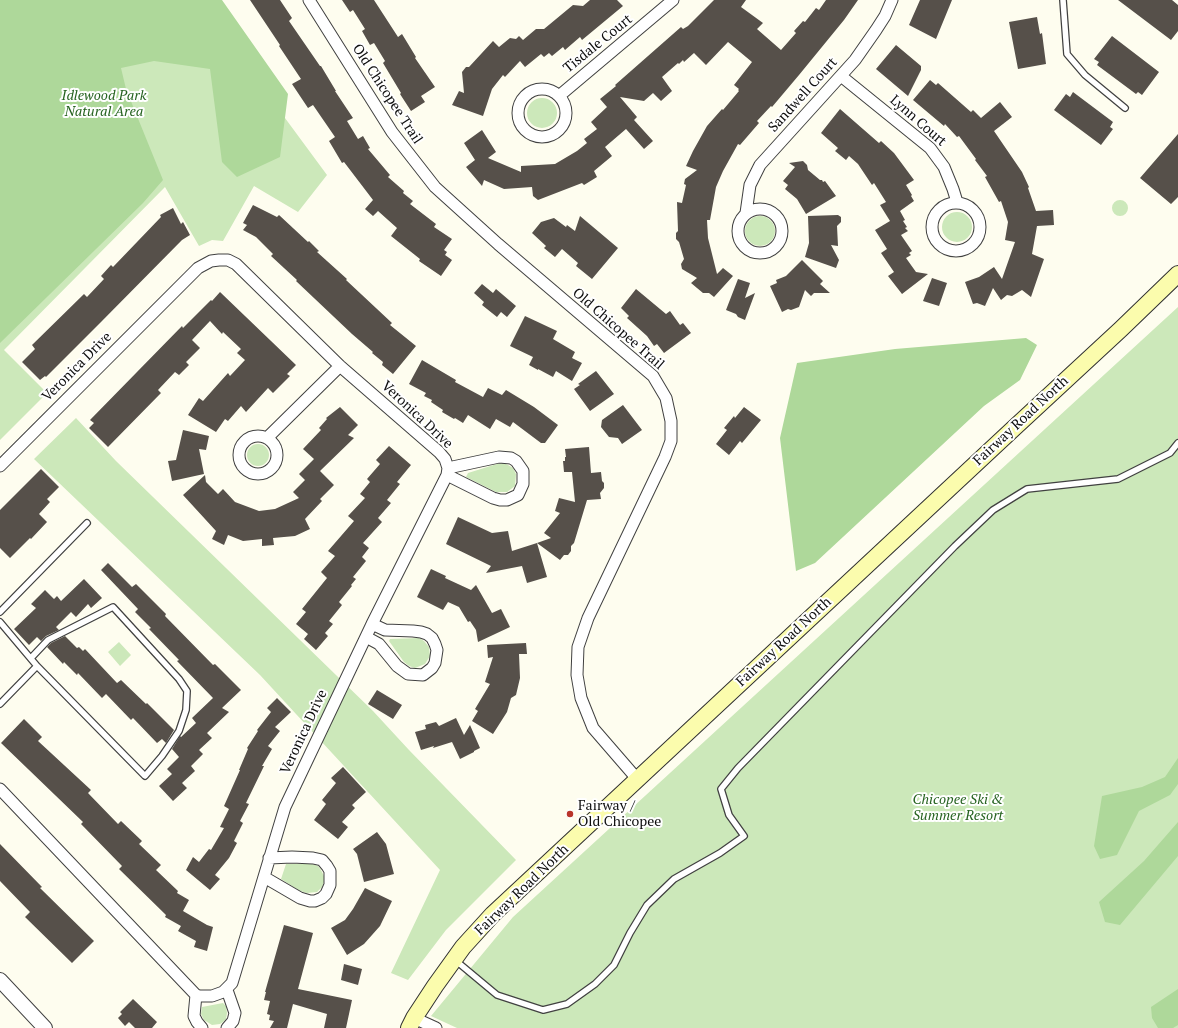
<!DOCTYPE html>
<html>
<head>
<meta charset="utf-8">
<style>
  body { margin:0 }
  canvas { display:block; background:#fefdef }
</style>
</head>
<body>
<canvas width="1178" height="1028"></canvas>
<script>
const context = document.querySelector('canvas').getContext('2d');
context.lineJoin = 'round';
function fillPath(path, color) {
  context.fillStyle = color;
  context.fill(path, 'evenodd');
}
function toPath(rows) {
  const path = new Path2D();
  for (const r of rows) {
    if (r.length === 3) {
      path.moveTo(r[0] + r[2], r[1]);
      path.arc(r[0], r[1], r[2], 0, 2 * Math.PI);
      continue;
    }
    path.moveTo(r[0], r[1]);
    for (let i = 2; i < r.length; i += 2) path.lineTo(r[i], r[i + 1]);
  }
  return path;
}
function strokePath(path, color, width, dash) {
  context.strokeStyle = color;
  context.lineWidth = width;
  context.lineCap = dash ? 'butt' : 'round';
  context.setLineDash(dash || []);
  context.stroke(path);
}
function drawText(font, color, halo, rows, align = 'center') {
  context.font = font + ' "PT Serif",serif';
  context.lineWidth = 4;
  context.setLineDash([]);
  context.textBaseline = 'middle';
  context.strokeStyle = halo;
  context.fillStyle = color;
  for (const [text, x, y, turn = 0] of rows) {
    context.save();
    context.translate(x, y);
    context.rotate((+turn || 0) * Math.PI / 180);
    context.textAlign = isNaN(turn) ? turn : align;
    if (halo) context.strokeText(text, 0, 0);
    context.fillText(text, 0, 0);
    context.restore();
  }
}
fillPath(toPath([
  [0,0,198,0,327,175,298,212,254,186,223,241,212,240,199,246,165,187,4,350,47,393,0,440],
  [542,113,15],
  [1120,208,8],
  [957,227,15],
  [760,231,15],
  [1178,307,1178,1028,457,1028,431,1016,513,917],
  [76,418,116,461,373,711,409,750,516,860,446,930,408,980,391,973,440,870,260,675,34,459],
  [258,455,11],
  [503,463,508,465,513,468,516,474,515,486,507,492,496,492,466,477,468,473,497,464],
  [419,638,424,641,429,647,430,656,425,664,415,668,409,666,404,662,389,641,390,639],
  [119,642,131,655,120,666,108,652],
  [286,864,312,864,318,866,321,870,324,876,324,882,322,887,317,892,307,893,300,891,281,879],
  [223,1003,226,1006,227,1013,226,1019,223,1022,220,1024,212,1025,204,1020,201,1014,202,1007]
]), '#cce8ba');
fillPath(toPath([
  [0,0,222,0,288,94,280,157,237,177,222,162,210,69,154,61,121,68,126,89,163,180,143,203,0,343],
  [1026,338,1037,345,1020,380,984,406,815,563,796,571,780,438,797,363,895,349],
  [1178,758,1178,784,1170,795,1139,811,1117,855,1100,859,1094,846,1102,796,1142,787,1165,777],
  [1178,822,1178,856,1120,925,1105,922,1099,902,1144,861],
  [1178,989,1178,1025,1173,1028,1158,1028,1152,1018,1151,1007]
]), '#aed89a');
fillPath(toPath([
  [250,0,280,0,292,18,289,21,320,66,321,66,336,91,335,91,353,118,347,121,358,139,363,136,370,148,368,149,390,175,388,177,404,191,403,193,413,201,410,204,436,224,434,227,452,239,444,250,447,252,445,255,452,260,441,276,419,261,420,259,391,236,397,228,378,211,373,216,365,209,373,200,344,162,342,163,329,141,335,137,313,105,308,108,292,84,301,79,279,46,280,45],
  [342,0,374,0,398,37,402,34,416,57,415,58,435,87,421,96,425,102,411,111,400,94,401,93,383,63,385,61,374,43,370,45,362,31,365,29,353,10,350,12],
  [590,0,617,0,623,6,582,40,580,37,565,50,563,47,552,56,549,53,544,57,541,54,525,67,520,61,505,77,503,75,492,89,483,116,452,105,459,91,464,93,462,72,466,67,469,67,493,41,499,47,510,38,516,39,519,36,523,40,536,29,544,29,573,5,583,6],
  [714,0,746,0,741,7,763,23,757,29,781,50,796,33,794,31,803,21,805,22,816,8,819,10,826,0,858,0,844,20,799,75,772,107,771,106,757,121,759,123,740,145,738,144,723,171,716,187,710,220,707,220,708,238,717,274,723,268,733,276,714,297,709,293,703,293,691,283,697,278,682,269,681,264,684,259,679,242,676,239,676,233,678,231,677,202,682,203,686,185,684,184,685,179,697,170,686,166,693,151,707,126,722,109,723,110,739,91,738,90,739,89,734,85,752,62,728,42,706,65,694,53,684,62,683,60,679,64,678,63,662,77,672,91,661,101,653,93,644,101,620,97,637,117,634,120,653,141,644,149,626,129,605,147,612,156,594,171,597,177,584,185,582,183,538,200,533,196,532,187,504,189,484,180,482,186,466,167,475,160,464,143,482,130,496,152,488,158,521,172,521,166,555,164,577,151,587,143,584,139,597,129,591,122,607,107,600,99,616,86,615,85,681,27,683,29,688,26],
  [920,0,952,0,936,39,909,25],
  [1118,0,1172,0,1178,5,1178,31,1171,40],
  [1037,17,1040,34,1042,33,1046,64,1018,69,1009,22],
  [1112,36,1159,72,1142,95,1138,92,1136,94,1097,65,1099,62,1094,59],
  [896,45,921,66,921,70,908,96,876,69],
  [930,80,936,85,938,83,971,112,973,110,981,118,1000,102,1012,117,994,131,1022,172,1029,187,1028,188,1036,211,1053,210,1054,225,1037,226,1032,254,1044,259,1031,297,1022,290,1012,296,1007,295,1001,300,993,288,985,306,977,303,973,304,965,282,979,277,994,267,1002,279,1015,242,1005,240,1008,222,1001,201,999,202,985,177,987,176,975,160,976,159,959,136,957,137,945,124,944,126,913,100],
  [1073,92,1113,122,1110,127,1113,129,1101,145,1054,110,1066,94,1070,97],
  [840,109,879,143,881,141,894,153,914,180,906,185,912,195,911,196,914,201,900,211,905,220,903,221,907,227,905,228,908,231,901,235,912,251,909,253,911,255,906,258,916,272,928,274,902,294,888,276,894,272,881,253,887,249,875,230,890,221,880,205,886,202,874,183,872,185,858,164,849,156,846,160,835,151,838,148,821,133],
  [1178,134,1178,197,1171,204,1140,178],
  [803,161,807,165,808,170,820,180,822,180,823,182,825,181,836,196,806,214,797,199,785,189,788,185,783,181,795,167,789,163],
  [253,205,277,217,279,215,308,242,309,241,319,251,317,252,347,279,346,280,392,323,390,325,416,346,393,374,382,365,383,362,372,353,373,352,352,334,296,281,297,280,271,256,273,254,256,237,243,230,247,225,243,223],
  [173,208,181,224,183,222,190,235,182,240,101,322,46,377,45,376,40,380,22,362,35,349,32,345,84,294,87,297,104,279,101,276,111,265,113,267,161,217,160,215],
  [838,215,841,217,841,222,837,226,838,246,831,245,839,260,836,268,805,257,809,243,808,216],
  [580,216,618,248,592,279,576,266,578,263,562,249,555,257,544,248,546,246,532,233,541,222,554,218,566,227,567,225,575,231],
  [802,260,823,281,820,284,830,293,814,293,811,296,805,290,799,307,791,310,788,309,782,312,770,286,777,283,776,280,786,276],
  [932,278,947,283,939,306,923,301],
  [738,279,750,283,745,298,755,293,745,320,738,317,736,314,726,310],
  [482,284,493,293,496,289,516,306,507,317,501,312,497,317,482,305,484,302,474,293],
  [636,289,666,314,670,311,680,325,683,323,691,333,664,353,657,344,654,346,647,336,627,318,629,316,621,308],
  [220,292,296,365,287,374,290,376,273,393,268,388,246,412,241,406,228,421,225,419,216,432,188,415,199,398,203,401,228,373,230,376,245,360,237,353,241,349,223,332,222,334,210,321,192,340,200,348,186,362,189,365,179,375,175,372,158,390,161,393,108,447,89,428,94,423,90,420,182,326,183,328,211,300,212,301],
  [525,316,557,331,553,339,575,352,572,358,582,363,572,381,556,371,553,377,538,369,538,370,529,365,533,357,510,346],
  [422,360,456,380,455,382,483,397,488,388,502,395,506,390,534,407,558,425,545,443,541,443,513,422,510,427,496,419,490,429,468,415,463,423,455,418,454,419,442,412,443,410,431,402,432,400,424,396,426,393,409,384],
  [596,371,614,394,590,411,574,389,580,385,578,384],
  [623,405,642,430,622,444,618,438,609,437,601,427,602,420],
  [340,407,358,425,348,435,354,438,320,471,334,485,320,499,322,501,305,519,310,529,295,536,273,538,274,545,262,546,262,539,243,541,228,535,224,545,212,539,216,531,183,495,205,475,206,482,218,494,223,489,235,502,259,511,275,509,299,498,293,492,305,480,299,474,314,459,303,449,321,430,319,428,327,419,326,418],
  [744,407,761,420,742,443,740,441,729,455,716,444,727,430,724,428,734,416,735,418],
  [183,430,209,436,206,450,199,449,204,474,172,481,168,461,176,460],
  [389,446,411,465,397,482,400,484,387,500,391,503,378,518,382,522,363,543,369,548,362,557,366,561,353,577,356,579,351,585,352,586,339,602,342,605,329,621,333,624,325,633,328,636,316,650,304,639,308,634,296,624,306,612,302,609,327,578,321,572,335,556,328,551,354,521,348,516,365,498,360,494,370,482,367,479,380,464,376,460],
  [589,447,591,473,601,472,602,481,604,483,604,488,600,493,601,499,587,500,574,543,571,546,571,551,568,555,564,555,560,560,537,543,551,538,544,533,560,513,555,511,559,498,575,502,572,472,564,472,563,461,565,461,565,457,566,457,565,449],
  [41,469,59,487,47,499,50,502,39,514,47,522,31,539,30,538,10,558,0,548,0,510],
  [458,517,492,533,508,531,512,551,537,543,547,577,527,583,522,566,486,573,491,566,446,544],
  [108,563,132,587,136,584,166,614,165,616,213,665,215,664,241,690,222,708,229,712,207,733,212,738,199,750,203,754,191,766,195,771,182,783,187,788,173,801,159,786,172,774,167,769,179,757,172,749,180,736,181,737,196,723,192,718,213,698,177,661,179,660,149,629,151,628,135,612,138,609,101,570],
  [431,569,446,576,445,578,471,590,476,585,492,613,501,609,510,627,478,642,476,630,470,621,468,622,459,607,448,602,443,610,417,597],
  [84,579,102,598,91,608,88,604,76,617,71,612,56,627,59,630,46,636,41,641,37,637,29,645,14,629,36,608,31,604,45,590,54,599,57,596,61,601],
  [65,636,77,648,79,647,83,651,85,649,117,683,121,680,146,704,147,703,174,730,166,743,162,739,157,743,133,718,131,720,106,694,102,698,78,673,77,675,64,662,63,664,47,647,51,643],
  [526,643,527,654,519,654,520,678,516,695,511,698,507,712,493,734,472,721,478,711,475,709,490,684,485,682,493,657,488,658,487,645],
  [377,690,402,705,393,719,368,704],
  [277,698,291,712,275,727,280,731,268,746,272,749,262,766,264,766,246,803,249,804,240,821,243,823,234,841,237,843,229,858,215,875,220,879,210,890,186,870,193,857,199,862,209,849,211,850,224,828,220,827,229,809,224,806,240,770,239,770,248,749,247,748,258,731,257,730,271,712,267,708],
  [456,718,464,735,470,725,480,748,474,751,474,752,460,759,452,742,433,748,434,746,421,750,415,732,426,729,425,725,436,722,439,726],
  [24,719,42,737,38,741,91,790,88,793,118,824,121,821,142,841,139,844,161,865,156,870,178,891,177,893,189,900,183,911,207,925,213,927,207,951,194,947,196,941,178,931,181,926,165,917,166,915,119,869,122,866,81,824,83,822,1,743],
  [343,767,366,792,352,805,355,808,342,822,348,827,338,839,314,820,326,804,322,800,336,783,331,778],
  [377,832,386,844,394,874,364,882,357,854,353,849],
  [0,844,42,887,40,888,94,941,72,963,25,917,30,912,0,881],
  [365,888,392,901,380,926,364,944,347,955,331,928,345,920,353,909],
  [284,925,313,933,298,989,352,1000,346,1028,324,1028,327,1014,293,1004,287,1028,270,1028,274,1021,269,1020,270,1015,267,1014,270,1001,264,1000,266,992,265,992],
  [344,964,362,969,358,985,341,980],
  [133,999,157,1022,152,1028,135,1028,129,1022,125,1026,118,1018,122,1014,120,1012]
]), '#56504a');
const service = toPath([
  [1063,0,1067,54,1085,75,1125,108],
  [0,612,87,523],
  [0,622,37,666,0,704],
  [31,658,48,640,113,607,179,679,187,691,186,710,179,731,162,756,145,776,37,666],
  [455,960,497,995,543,1010,567,1004,595,984,614,965,630,933,647,905,674,879,720,853,744,836,729,815,721,789,738,768,955,546,993,510,1027,489,1118,479,1170,453,1178,443]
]);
const minor = toPath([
  [309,0,392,132,435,187,498,244,653,376,666,398,671,421,671,441,665,457,588,618,578,647,577,675,581,698,593,728,638,780],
  [841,76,930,148,944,167,953,189,957,202],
  [542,113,24],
  [559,96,673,0],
  [956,227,24],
  [760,231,22],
  [746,213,750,185,760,165,855,60,876,30,885,16,892,0],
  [258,455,19],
  [267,438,340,366],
  [0,466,198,268,211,261,219,260,228,260,236,264,340,366,439,452,445,459,448,468,447,475,372,624,285,807,232,983,223,992,212,996,200,996,196,995,0,789],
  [447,475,493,498,500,500,507,500,518,495,523,484,523,471,516,461,511,458,499,457,448,468],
  [366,637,379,644,397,666,408,674,423,675,432,668,435,663,437,650,435,644,432,638,427,634,421,632,413,631,385,630,372,624],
  [264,877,300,898,310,901,315,901,322,898,326,894,330,885,330,871,327,866,322,860,313,858,292,857,269,858],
  [227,990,235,1013,233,1021,227,1028],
  [196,995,194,1016,197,1022,202,1028],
  [414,1018,436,1028]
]);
const tertiary = toPath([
  [0,980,45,1028]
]);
const secondary = toPath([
  [409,1028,414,1018,435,986,463,947,493,914,1013,429,1121,329,1178,274]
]);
strokePath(service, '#414141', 8);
strokePath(minor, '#414141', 13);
strokePath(tertiary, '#414141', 16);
strokePath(secondary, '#303030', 18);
strokePath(service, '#fff', 5.5);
strokePath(minor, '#fff', 11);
strokePath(tertiary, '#fff', 14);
strokePath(secondary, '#fbfcad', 16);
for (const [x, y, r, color] of [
  [570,814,4,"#b9352b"]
]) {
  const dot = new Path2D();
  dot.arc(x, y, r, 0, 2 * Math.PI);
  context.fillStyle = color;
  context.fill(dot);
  strokePath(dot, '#fff', 1.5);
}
drawText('14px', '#0e0e0e', '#fff', [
  ["Tisdale Court",598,44,-39],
  ["Old Chicopee Trail",387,94,57],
  ["Sandwell Court",803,95,-48],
  ["Lynn Court",918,121,41],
  ["Old Chicopee Trail",618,329,41],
  ["Veronica Drive",77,367,-45],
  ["Veronica Drive",417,415,43],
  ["Fairway Road North",1021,421,-43],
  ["Fairway Road North",784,642,-43],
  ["Veronica Drive",304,732,-65],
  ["Fairway Road North",522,890,-44]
]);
drawText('italic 14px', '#266320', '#fff', [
  ["Idlewood Park",104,96],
  ["Natural Area",104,112],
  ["Chicopee Ski &",958,800],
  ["Summer Resort",958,816]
]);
drawText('14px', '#0e0e0e', '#fff', [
  ["Fairway /",578,806],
  ["Old Chicopee",578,822]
], 'left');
</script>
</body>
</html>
